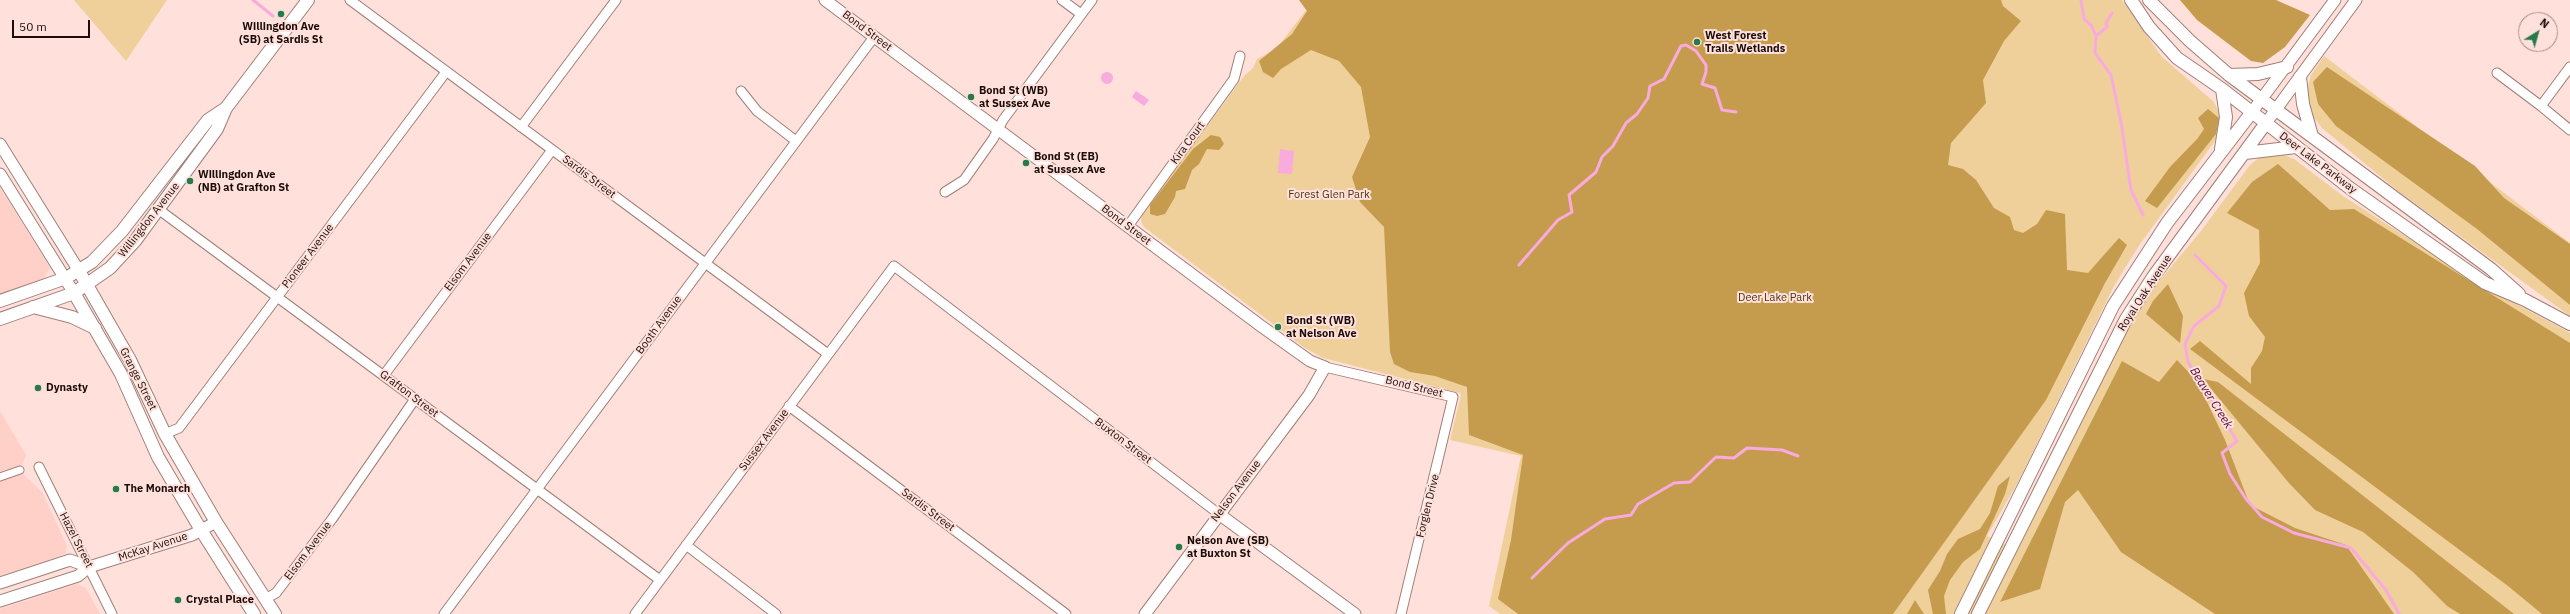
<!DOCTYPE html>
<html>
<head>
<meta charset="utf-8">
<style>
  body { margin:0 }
  #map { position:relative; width:2570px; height:614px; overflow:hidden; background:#ffe0da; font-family:"IBM Plex Sans",sans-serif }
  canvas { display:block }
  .north { position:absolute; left:2518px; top:12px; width:40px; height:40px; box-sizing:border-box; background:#ffe0da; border:1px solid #a38c87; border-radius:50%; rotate:37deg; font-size:11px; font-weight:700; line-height:16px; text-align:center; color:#1a0d0b }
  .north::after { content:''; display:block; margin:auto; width:14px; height:18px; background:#267b4d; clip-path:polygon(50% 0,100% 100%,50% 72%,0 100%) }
  .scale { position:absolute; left:12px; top:20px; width:78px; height:18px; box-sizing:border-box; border:2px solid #1a0d0b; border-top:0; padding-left:5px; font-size:12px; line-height:14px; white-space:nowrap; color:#1a0d0b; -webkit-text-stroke:3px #ffe0da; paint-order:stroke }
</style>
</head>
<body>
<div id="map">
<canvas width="2570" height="614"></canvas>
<div class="north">N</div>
<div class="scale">50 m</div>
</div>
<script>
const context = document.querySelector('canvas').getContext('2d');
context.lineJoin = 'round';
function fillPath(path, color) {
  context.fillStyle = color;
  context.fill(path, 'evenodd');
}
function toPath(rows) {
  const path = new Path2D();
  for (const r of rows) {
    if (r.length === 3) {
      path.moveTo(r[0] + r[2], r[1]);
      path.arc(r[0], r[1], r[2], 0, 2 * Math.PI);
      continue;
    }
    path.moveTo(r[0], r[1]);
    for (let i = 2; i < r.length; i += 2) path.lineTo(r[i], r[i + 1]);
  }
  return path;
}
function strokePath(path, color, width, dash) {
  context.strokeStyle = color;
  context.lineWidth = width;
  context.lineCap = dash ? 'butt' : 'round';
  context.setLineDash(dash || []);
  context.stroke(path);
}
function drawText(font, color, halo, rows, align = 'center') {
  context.font = font + ' "IBM Plex Sans",sans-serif';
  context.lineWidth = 4;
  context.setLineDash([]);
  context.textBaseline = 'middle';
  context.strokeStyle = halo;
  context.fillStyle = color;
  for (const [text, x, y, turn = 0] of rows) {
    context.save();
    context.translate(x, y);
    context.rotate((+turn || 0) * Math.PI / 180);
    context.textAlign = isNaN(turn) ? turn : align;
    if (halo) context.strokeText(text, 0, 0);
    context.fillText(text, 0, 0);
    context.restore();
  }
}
fillPath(toPath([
  [0,187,50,268,43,280,0,294],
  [0,411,26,455,22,465,24,475,42,492,67,546,66,553,47,561,47,563,0,578],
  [77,584,86,588,100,614,0,614,0,609]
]), '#fed0c7');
fillPath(toPath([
  [74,0,167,0,126,61],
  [1314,0,2122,0,2162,57,2214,102,2221,117,2217,138,2138,247,2114,286,2018,482,1987,536,2018,550,2123,338,2151,291,2201,231,2250,165,2260,157,2281,154,2294,159,2343,196,2481,285,2570,333,2570,614,1500,614,1489,606,1521,456,1450,440,1461,395,1460,393,1323,358,1305,348,1144,227,1141,221,1142,214,1244,76,1253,68,1257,59,1276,49],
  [2324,56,2570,243,2570,316,2398,191,2322,128,2312,115,2307,90,2311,75]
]), '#efd09b');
fillPath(toPath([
  [1299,0,2001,0,2003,6,2021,21,2004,41,1983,80,1986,103,1951,143,1948,165,1963,169,1976,180,1994,208,2010,217,2014,230,2023,233,2037,224,2046,210,2065,214,2067,270,2088,273,2119,238,2127,245,2105,283,2046,400,1893,614,1518,614,1498,599,1511,540,1523,455,1469,435,1467,387,1435,376,1410,372,1394,364,1390,352,1384,227,1360,202,1352,177,1370,137,1361,87,1339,61,1311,50,1281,69,1273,78,1263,72,1259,61,1292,34,1307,11],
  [2180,0,2276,0,2310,15,2285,47,2263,63,2251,61,2197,20],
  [2327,67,2475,166,2504,198,2570,244,2570,305,2477,229,2336,126,2318,104,2313,82],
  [2208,109,2219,118,2216,134,2157,208,2145,201,2170,167,2198,138,2204,129,2198,118],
  [1211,135,1220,137,1224,144,1219,150,1207,149,1199,164,1192,170,1185,189,1176,191,1175,197,1165,214,1157,216,1150,214,1150,205,1193,149],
  [2278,164,2330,210,2354,209,2570,343,2570,614,2542,614,2508,586,2190,349,2200,341,2251,384,2251,368,2262,351,2265,337,2249,316,2244,293,2260,263,2259,230,2227,213,2252,182],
  [2168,284,2183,316,2180,343,2146,314,2153,301],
  [2177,360,2197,381,2225,440,2250,505,2295,528,2346,545,2394,614,2215,614,2121,552,2078,490,2065,502,2040,589,2000,602,2122,361,2159,382],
  [2203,379,2218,382,2514,614,2460,614,2447,606,2413,572,2363,532,2315,510,2288,482],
  [2010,476,2005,494,1980,549,1963,562,1950,580,1944,596,1946,614,1933,614,1928,590,1940,571,1947,554,1958,539,1980,529,1990,513,1998,486],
  [1915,600,1924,614,1907,614]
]), '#c59b4d');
fillPath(toPath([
  [1107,78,6],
  [1136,91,1149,100,1144,106,1132,97],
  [1280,149,1294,151,1292,174,1278,173]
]), '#f8abdc');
strokePath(toPath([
  [253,0,273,16],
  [2081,0,2084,19,2091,25,2096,36,2095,53,2111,75,2121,122,2131,190,2143,215],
  [2096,36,2107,27,2106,23,2112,13],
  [2195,255,2226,286,2219,306,2194,326,2185,344,2188,362,2237,441,2222,453,2230,474,2246,499,2262,517,2294,533,2351,548,2386,590,2399,614],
  [1519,265,1558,220,1572,212,1569,195,1596,172,1602,157,1613,146,1626,123,1637,114,1648,98,1650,86,1664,79,1681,46,1686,45,1696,51,1706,65,1706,72,1702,84,1715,88,1722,110,1736,112],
  [1532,578,1568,543,1605,519,1631,515,1638,504,1674,483,1690,482,1716,457,1734,458,1747,448,1782,450,1798,456]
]), '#f8abdc', 3);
const pedestrian = toPath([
  [0,477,20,470]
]);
const minor = toPath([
  [350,0,828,354],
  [1062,0,1081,14],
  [2497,73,2541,106,2570,67],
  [741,91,757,111,796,141],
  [2541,106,2570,130],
  [521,127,616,0],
  [945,192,964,180,993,139,1003,120,1092,0],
  [158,209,660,580],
  [1128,226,1234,79,1240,56],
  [1325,367,1453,397,1401,614],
  [384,375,552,150],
  [789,406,1066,614],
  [165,434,179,428,446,72],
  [39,467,112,614],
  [686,545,776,614],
  [265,599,276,593,332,519,415,399],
  [444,614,874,37],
  [635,614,894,266,1219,514]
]);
const tertiary = toPath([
  [825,0,1261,326,1310,361,1325,367,1309,395,1145,614],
  [2252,112,2335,0],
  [2266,123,2356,0],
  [0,144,79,271],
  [0,174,74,293],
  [1219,514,1355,614],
  [0,583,70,560,89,567],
  [0,601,78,576,89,567,192,535,216,522]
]);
const secondary = toPath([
  [2131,0,2149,27,2177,58,2222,89,2351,189,2485,283,2525,300,2570,324],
  [2149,0,2190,41,2229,75,2491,269,2519,294],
  [2229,75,2258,74,2287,67],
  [2300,77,2303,104,2312,136],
  [2221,149,2226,117,2222,89],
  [2245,153,2296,147],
  [79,271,130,360,165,434,216,522,275,614],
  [74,293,121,374,158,457,201,530,254,614],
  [0,301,66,278,92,262,122,231,208,120,226,108],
  [33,307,72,317,95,328],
  [0,319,74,293,110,268,135,241,217,129,226,108,308,0],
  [1961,614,2113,306,2167,223,2252,112],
  [1978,614,2126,319,2153,277,2266,123]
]);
strokePath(pedestrian, '#a17f78', 9);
strokePath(minor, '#a17f78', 11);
strokePath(tertiary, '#a17f78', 13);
strokePath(secondary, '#a17f78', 14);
strokePath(pedestrian, '#fff', 7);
strokePath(minor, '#fff', 9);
strokePath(tertiary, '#fff', 11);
strokePath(secondary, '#fff', 12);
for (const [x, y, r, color] of [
  [281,14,4,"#267b4d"],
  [1697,42,4,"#267b4d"],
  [971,97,4,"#267b4d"],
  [1026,163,4,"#267b4d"],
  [190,181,4,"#267b4d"],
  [1278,327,4,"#267b4d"],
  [38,388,4,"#267b4d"],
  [116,489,4,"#267b4d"],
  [1179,547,4,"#267b4d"],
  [178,600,4,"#267b4d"]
]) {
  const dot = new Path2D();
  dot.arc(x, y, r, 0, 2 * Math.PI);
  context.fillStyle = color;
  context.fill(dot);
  strokePath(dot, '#ffe0da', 1.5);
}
drawText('bold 11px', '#1a0d0b', '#ffe0da', [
  ["Willingdon Ave",281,27,"center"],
  ["(SB) at Sardis St",281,40,"center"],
  ["West Forest",1705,36],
  ["Trails Wetlands",1705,49],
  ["Bond St (WB)",979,91],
  ["at Sussex Ave",979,104],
  ["Bond St (EB)",1034,157],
  ["at Sussex Ave",1034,170],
  ["Willingdon Ave",198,175],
  ["(NB) at Grafton St",198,188],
  ["Bond St (WB)",1286,321],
  ["at Nelson Ave",1286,334],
  ["Dynasty",46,388],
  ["The Monarch",124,489],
  ["Nelson Ave (SB)",1187,541],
  ["at Buxton St",1187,554],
  ["Crystal Place",186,600]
], 'left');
drawText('11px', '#1a0d0b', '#ffe0da', [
  ["Bond Street",867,31,37],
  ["Kira Court",1188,143,-54],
  ["Deer Lake Parkway",2318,163,37],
  ["Sardis Street",589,177,37],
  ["Willingdon Avenue",149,220,-52],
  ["Bond Street",1126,225,37],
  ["Pioneer Avenue",308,256,-53],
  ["Elsom Avenue",468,262,-53],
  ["Royal Oak Avenue",2145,293,-57],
  ["Booth Avenue",659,325,-54],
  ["Grange Street",138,379,63],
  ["Bond Street",1414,387,14],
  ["Grafton Street",409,394,37],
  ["Sussex Avenue",764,440,-53],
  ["Buxton Street",1123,441,37],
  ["Nelson Avenue",1236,491,-53],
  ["Forglen Drive",1428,506,-76],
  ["Sardis Street",928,510,37],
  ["Hazel Street",76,540,63],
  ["McKay Avenue",153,547,-18],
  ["Elsom Avenue",308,551,-53]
]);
drawText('11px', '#483613', '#ffe0da', [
  ["Forest Glen Park",1329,195],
  ["Deer Lake Park",1775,298]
]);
drawText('italic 12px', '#4d0b3c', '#ffe0da', [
  ["Beaver Creek",2211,398,58]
]);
</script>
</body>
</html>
